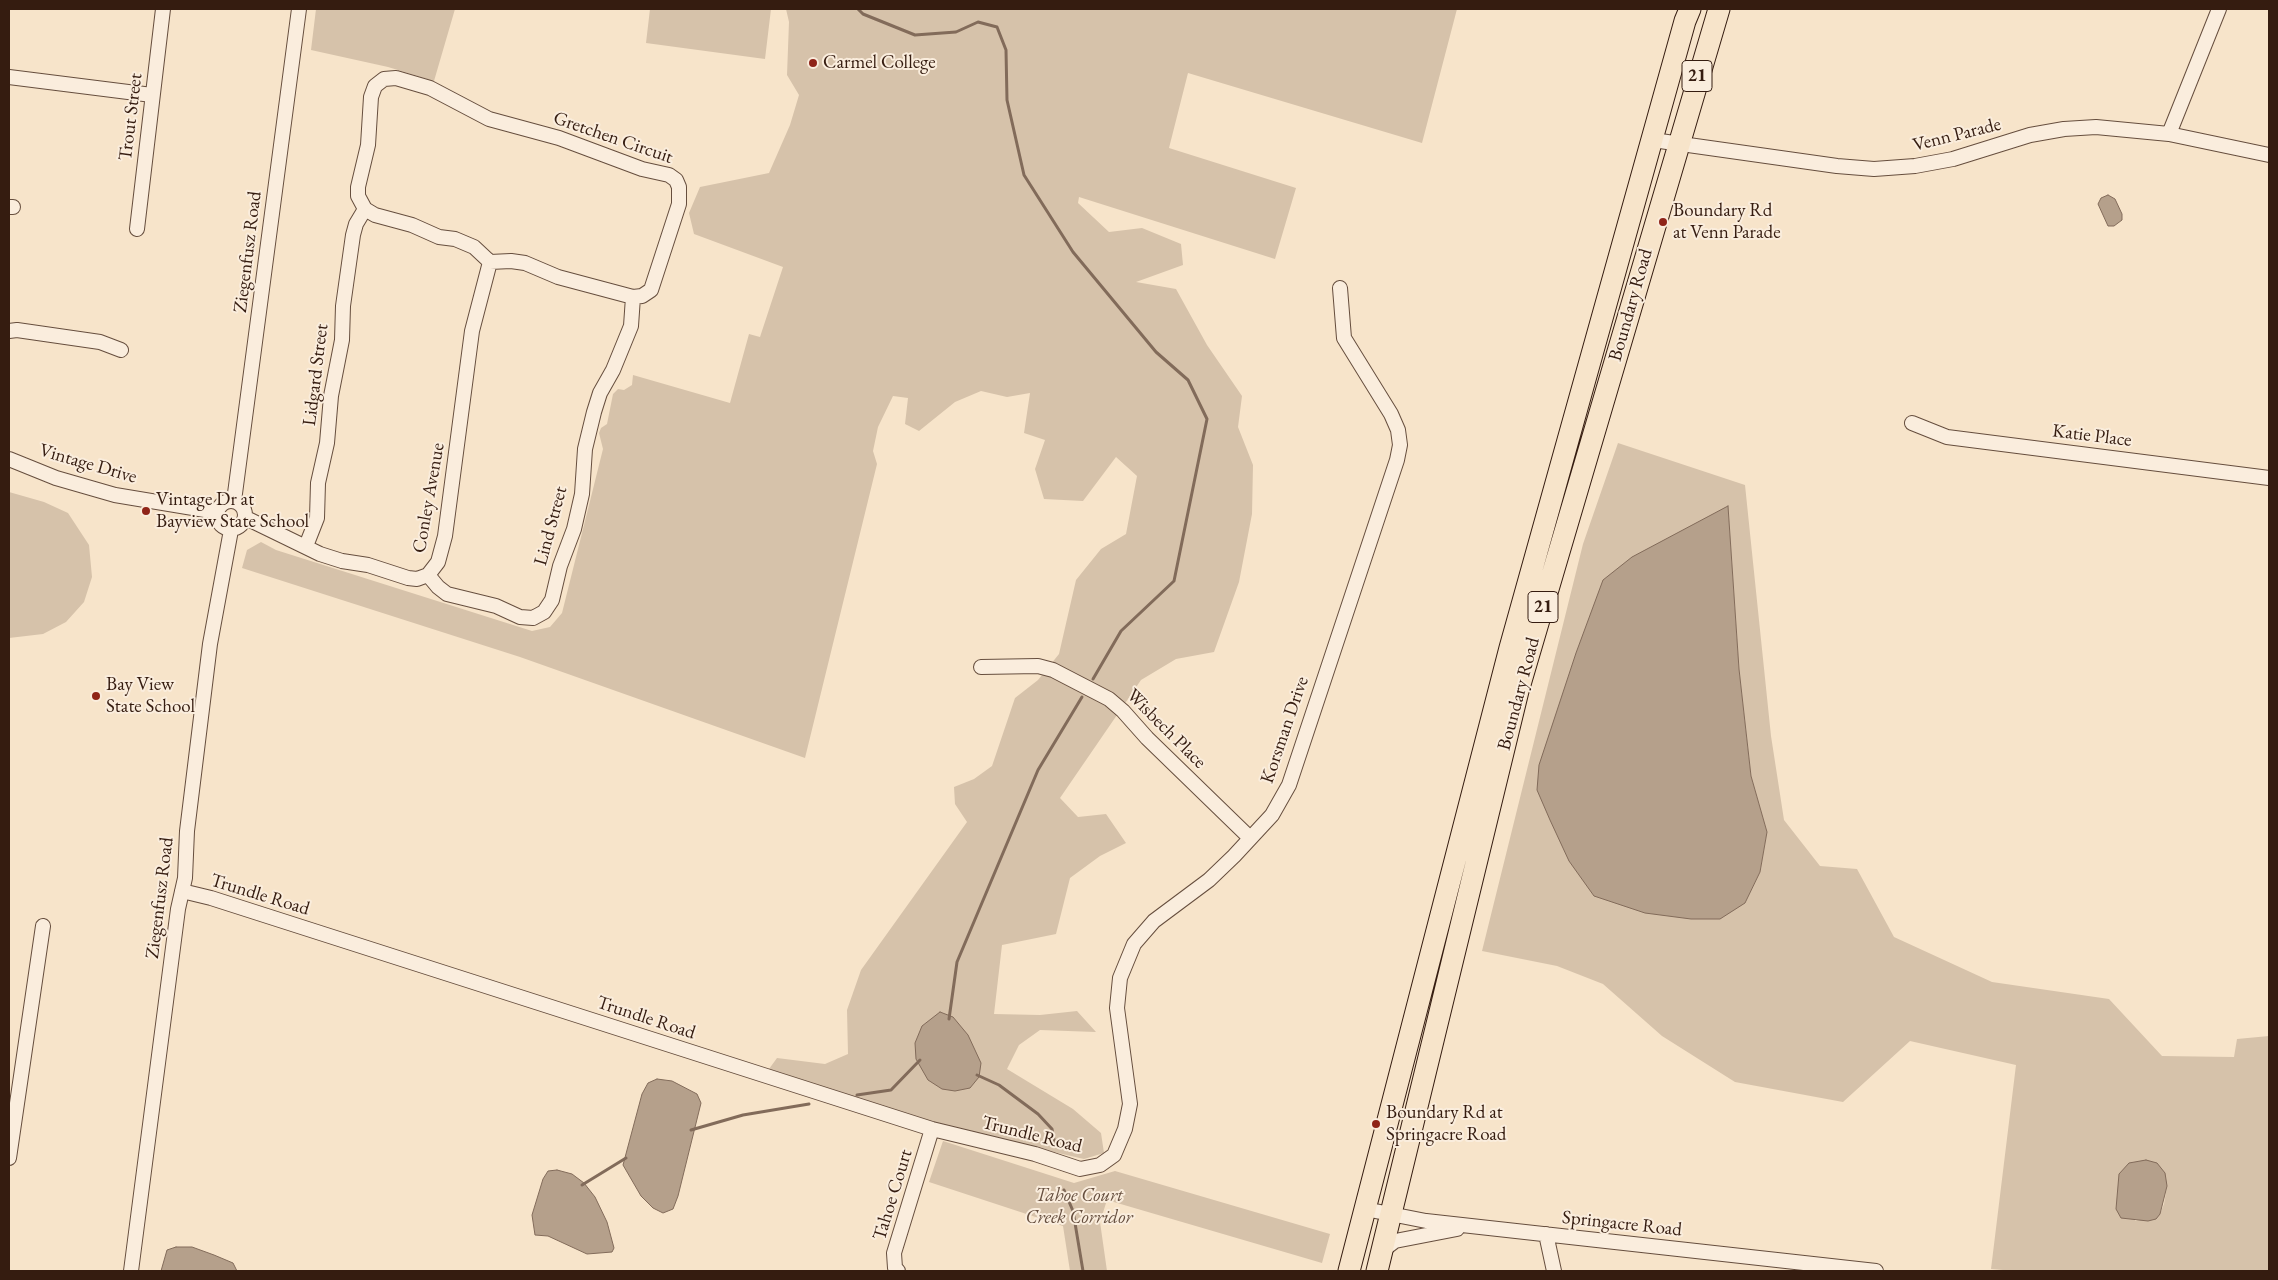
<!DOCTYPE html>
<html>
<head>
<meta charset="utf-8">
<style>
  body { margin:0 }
  #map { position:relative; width:2278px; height:1280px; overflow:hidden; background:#f7e4ca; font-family:"EB Garamond",serif }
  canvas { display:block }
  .frame { position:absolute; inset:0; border:10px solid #351c10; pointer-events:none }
</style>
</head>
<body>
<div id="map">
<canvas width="2278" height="1280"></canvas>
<div class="frame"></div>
</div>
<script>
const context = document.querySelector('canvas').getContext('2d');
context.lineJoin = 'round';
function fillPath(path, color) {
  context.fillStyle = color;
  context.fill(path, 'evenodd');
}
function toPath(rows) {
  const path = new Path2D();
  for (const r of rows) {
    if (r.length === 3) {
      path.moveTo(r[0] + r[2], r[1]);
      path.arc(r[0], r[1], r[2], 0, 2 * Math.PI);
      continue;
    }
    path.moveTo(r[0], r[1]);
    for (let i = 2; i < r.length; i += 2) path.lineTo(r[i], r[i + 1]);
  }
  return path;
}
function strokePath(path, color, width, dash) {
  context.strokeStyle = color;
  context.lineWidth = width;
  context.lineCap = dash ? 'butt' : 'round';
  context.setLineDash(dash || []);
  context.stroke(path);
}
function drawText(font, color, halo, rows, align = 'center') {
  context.font = font + ' "EB Garamond",serif';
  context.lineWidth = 4;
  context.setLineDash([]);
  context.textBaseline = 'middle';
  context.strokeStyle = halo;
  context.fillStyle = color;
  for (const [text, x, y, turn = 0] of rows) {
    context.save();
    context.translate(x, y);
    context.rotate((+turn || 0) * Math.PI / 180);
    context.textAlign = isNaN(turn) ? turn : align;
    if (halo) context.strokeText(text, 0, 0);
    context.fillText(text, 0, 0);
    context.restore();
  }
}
fillPath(toPath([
  [316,9,455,9,434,81,388,67,311,50],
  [650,9,771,9,765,59,646,43],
  [786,9,1457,9,1422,143,1188,73,1169,148,1296,188,1275,259,1079,197,1078,203,1109,232,1142,228,1181,244,1183,265,1136,282,1176,289,1207,345,1242,396,1238,427,1253,465,1252,514,1239,582,1214,652,1176,659,1141,680,1060,798,1078,817,1106,814,1126,843,1100,856,1070,878,1056,934,1002,945,994,1014,1040,1015,1077,1011,1096,1032,1040,1030,1019,1045,1007,1069,1073,1109,1101,1133,1104,1153,1084,1159,950,1128,769,1069,777,1058,825,1064,848,1054,847,1010,861,970,967,822,955,804,954,787,974,779,992,766,1015,698,1038,680,1059,654,1076,580,1101,549,1126,534,1137,476,1116,457,1083,501,1044,499,1035,469,1045,440,1024,433,1030,393,1007,397,981,391,955,402,919,431,905,424,908,398,893,396,878,427,873,451,877,464,805,758,520,657,242,568,247,550,261,542,276,550,532,631,550,627,562,613,603,449,599,433,601,428,607,424,613,394,618,389,624,390,632,385,633,375,730,403,749,334,760,337,783,267,694,234,689,213,700,187,769,173,790,125,799,95,787,75,789,22],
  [1618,443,1745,485,1771,736,1784,820,1820,866,1857,869,1894,937,1992,982,2109,999,2162,1056,2234,1057,2237,1039,2269,1036,2269,1271,2015,1271,1991,1269,2016,1065,1910,1041,1843,1102,1735,1082,1662,1036,1603,984,1557,966,1482,951,1583,544],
  [1728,507,1739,669,1751,776,1767,832,1760,872,1745,903],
  [2146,1160,2167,1186,2164,1204,2160,1214,2135,1221],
  [9,492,44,502,68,513,89,545,92,577,84,602,66,622,43,634,9,638],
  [943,1141,1074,1183,1115,1171,1330,1234,1322,1263,1107,1200,1100,1222,1107,1271,1070,1271,1063,1226,929,1182]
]), '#d6c2aa');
const water = toPath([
  [2108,195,2115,199,2122,214,2122,220,2114,226,2108,226,2098,204,2101,198,2108,195],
  [1728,506,1739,669,1751,776,1767,832,1760,872,1745,903,1720,919,1691,919,1645,913,1594,896,1569,861,1550,820,1537,790,1539,765,1576,653,1603,580,1632,557,1728,506],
  [940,1012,953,1017,968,1035,981,1063,979,1077,970,1088,955,1091,942,1089,928,1080,916,1059,915,1043,922,1026,940,1012],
  [657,1079,672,1081,697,1094,701,1103,678,1196,673,1209,663,1213,653,1208,641,1196,623,1165,642,1094,648,1083,657,1079],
  [2146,1160,2157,1163,2165,1173,2167,1186,2160,1214,2156,1219,2148,1221,2121,1218,2116,1209,2119,1174,2129,1163,2146,1160],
  [557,1170,572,1174,584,1183,595,1197,607,1222,614,1248,612,1252,587,1254,548,1236,535,1235,532,1215,543,1179,548,1171,557,1170],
  [176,1247,192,1247,214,1255,233,1263,237,1271,161,1271,167,1250,176,1247]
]);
fillPath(water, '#b5a08b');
strokePath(water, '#826b5a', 1);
strokePath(toPath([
  [858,9,863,14,915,35,956,32,978,22,997,27,1006,50,1007,100,1024,175,1073,252,1156,352,1188,380,1207,419,1174,581,1121,631,1093,679],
  [949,1019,957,962,1038,770,1082,697],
  [977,1075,999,1085,1038,1114,1052,1129,1055,1145],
  [857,1095,891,1090,920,1060],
  [691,1130,743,1115,809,1104],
  [582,1185,626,1158],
  [1064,1190,1073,1211,1083,1271]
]), '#826b5a', 3);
const minor = toPath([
  [9,77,152,95],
  [396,78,430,88,489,119,559,138,642,169,669,175,676,180,679,187,679,204,651,290,642,296,633,297,558,277,525,263,511,261,490,262,474,247,455,239,439,237,412,225,375,215,365,209,358,196,358,187,368,145,371,97,375,86,384,79,396,78],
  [2169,134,2219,9],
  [1653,140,1837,166,1874,169,1915,166,1953,159,2030,135,2064,129,2096,127,2169,134,2269,155],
  [9,207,13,207],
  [137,229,163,9],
  [9,331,17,330,100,342,121,350],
  [1912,423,1947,437,2269,478],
  [9,459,56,478,115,495,217,512],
  [231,515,14],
  [234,501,299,9],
  [246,518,320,554,342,561,368,565,408,578,417,579,428,575,438,562,445,536,472,331,490,262],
  [306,546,317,518,318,483,327,443,331,396,342,340,343,306,353,235,356,224,365,209],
  [428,575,438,587,447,594,496,606,520,617,533,618,544,612,552,600,560,566,574,529,582,494,585,449,594,412,600,393,613,370,631,326,633,297],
  [981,667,1038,666,1053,670,1109,699,1123,711,1147,738,1250,838],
  [182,891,211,898,932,1129,1035,1154,1080,1169,1100,1165,1114,1155,1125,1129,1130,1104,1117,1008,1120,978,1134,944,1154,921,1209,880,1234,856,1272,815,1289,785,1397,460,1400,445,1398,430,1391,414,1344,338,1340,288],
  [9,1158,43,926],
  [1365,1209,1426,1221,1876,1271],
  [1546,1234,1554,1271],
  [1383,1250,1395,1241,1457,1229],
  [131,1271,178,909,185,878,187,831,210,644,231,530],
  [898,1271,895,1268,894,1253,932,1129]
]);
const highway = toPath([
  [1349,1271,1510,648,1685,21,1690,9],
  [1377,1271,1518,691,1719,9]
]);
strokePath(minor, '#664e3e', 16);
strokePath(highway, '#351c10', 23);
strokePath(minor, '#faeddd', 14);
strokePath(highway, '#f7e4ca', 21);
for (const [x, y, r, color] of [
  [813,63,5,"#8f2418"],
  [1663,222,5,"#8f2418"],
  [146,511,5,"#8f2418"],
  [96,696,5,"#8f2418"],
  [1376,1124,5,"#8f2418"]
]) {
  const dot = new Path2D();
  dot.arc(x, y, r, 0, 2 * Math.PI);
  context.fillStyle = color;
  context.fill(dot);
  strokePath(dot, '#faeddd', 2);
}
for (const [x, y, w] of [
  [1697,76,30],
  [1543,607,30]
]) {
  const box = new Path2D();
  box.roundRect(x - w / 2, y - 15.5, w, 31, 4);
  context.fillStyle = '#faeddd';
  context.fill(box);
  strokePath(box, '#351c10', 1);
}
drawText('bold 18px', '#351c10', null, [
  ["21",1697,76],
  ["21",1543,607]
]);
drawText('19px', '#351c10', '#faeddd', [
  ["Carmel College",823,63],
  ["Boundary Rd",1673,211],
  ["at Venn Parade",1673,233],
  ["Vintage Dr at",156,500],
  ["Bayview State School",156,522],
  ["Bay View",106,685],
  ["State School",106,707],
  ["Boundary Rd at",1386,1113],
  ["Springacre Road",1386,1135]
], 'left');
drawText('19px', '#351c10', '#faeddd', [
  ["Trout Street",131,117,-83],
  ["Venn Parade",1957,135,-14],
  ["Gretchen Circuit",613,138,19],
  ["Ziegenfusz Road",248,252,-83],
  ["Boundary Road",1631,305,-74],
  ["Lidgard Street",316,375,-83],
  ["Katie Place",2092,436,7],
  ["Vintage Drive",88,464,16],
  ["Conley Avenue",429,498,-80],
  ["Lind Street",551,526,-75],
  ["Boundary Road",1519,694,-75],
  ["Wisbech Place",1166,729,45],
  ["Korsman Drive",1285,730,-71],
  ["Trundle Road",260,895,17],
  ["Ziegenfusz Road",160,898,-83],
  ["Trundle Road",646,1018,18],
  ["Trundle Road",1032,1135,14],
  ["Tahoe Court",893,1195,-73],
  ["Springacre Road",1622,1224,6]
]);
drawText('italic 19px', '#654e3e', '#faeddd', [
  ["Tahoe Court",1079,1196],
  ["Creek Corridor",1079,1218]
]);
</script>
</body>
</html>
